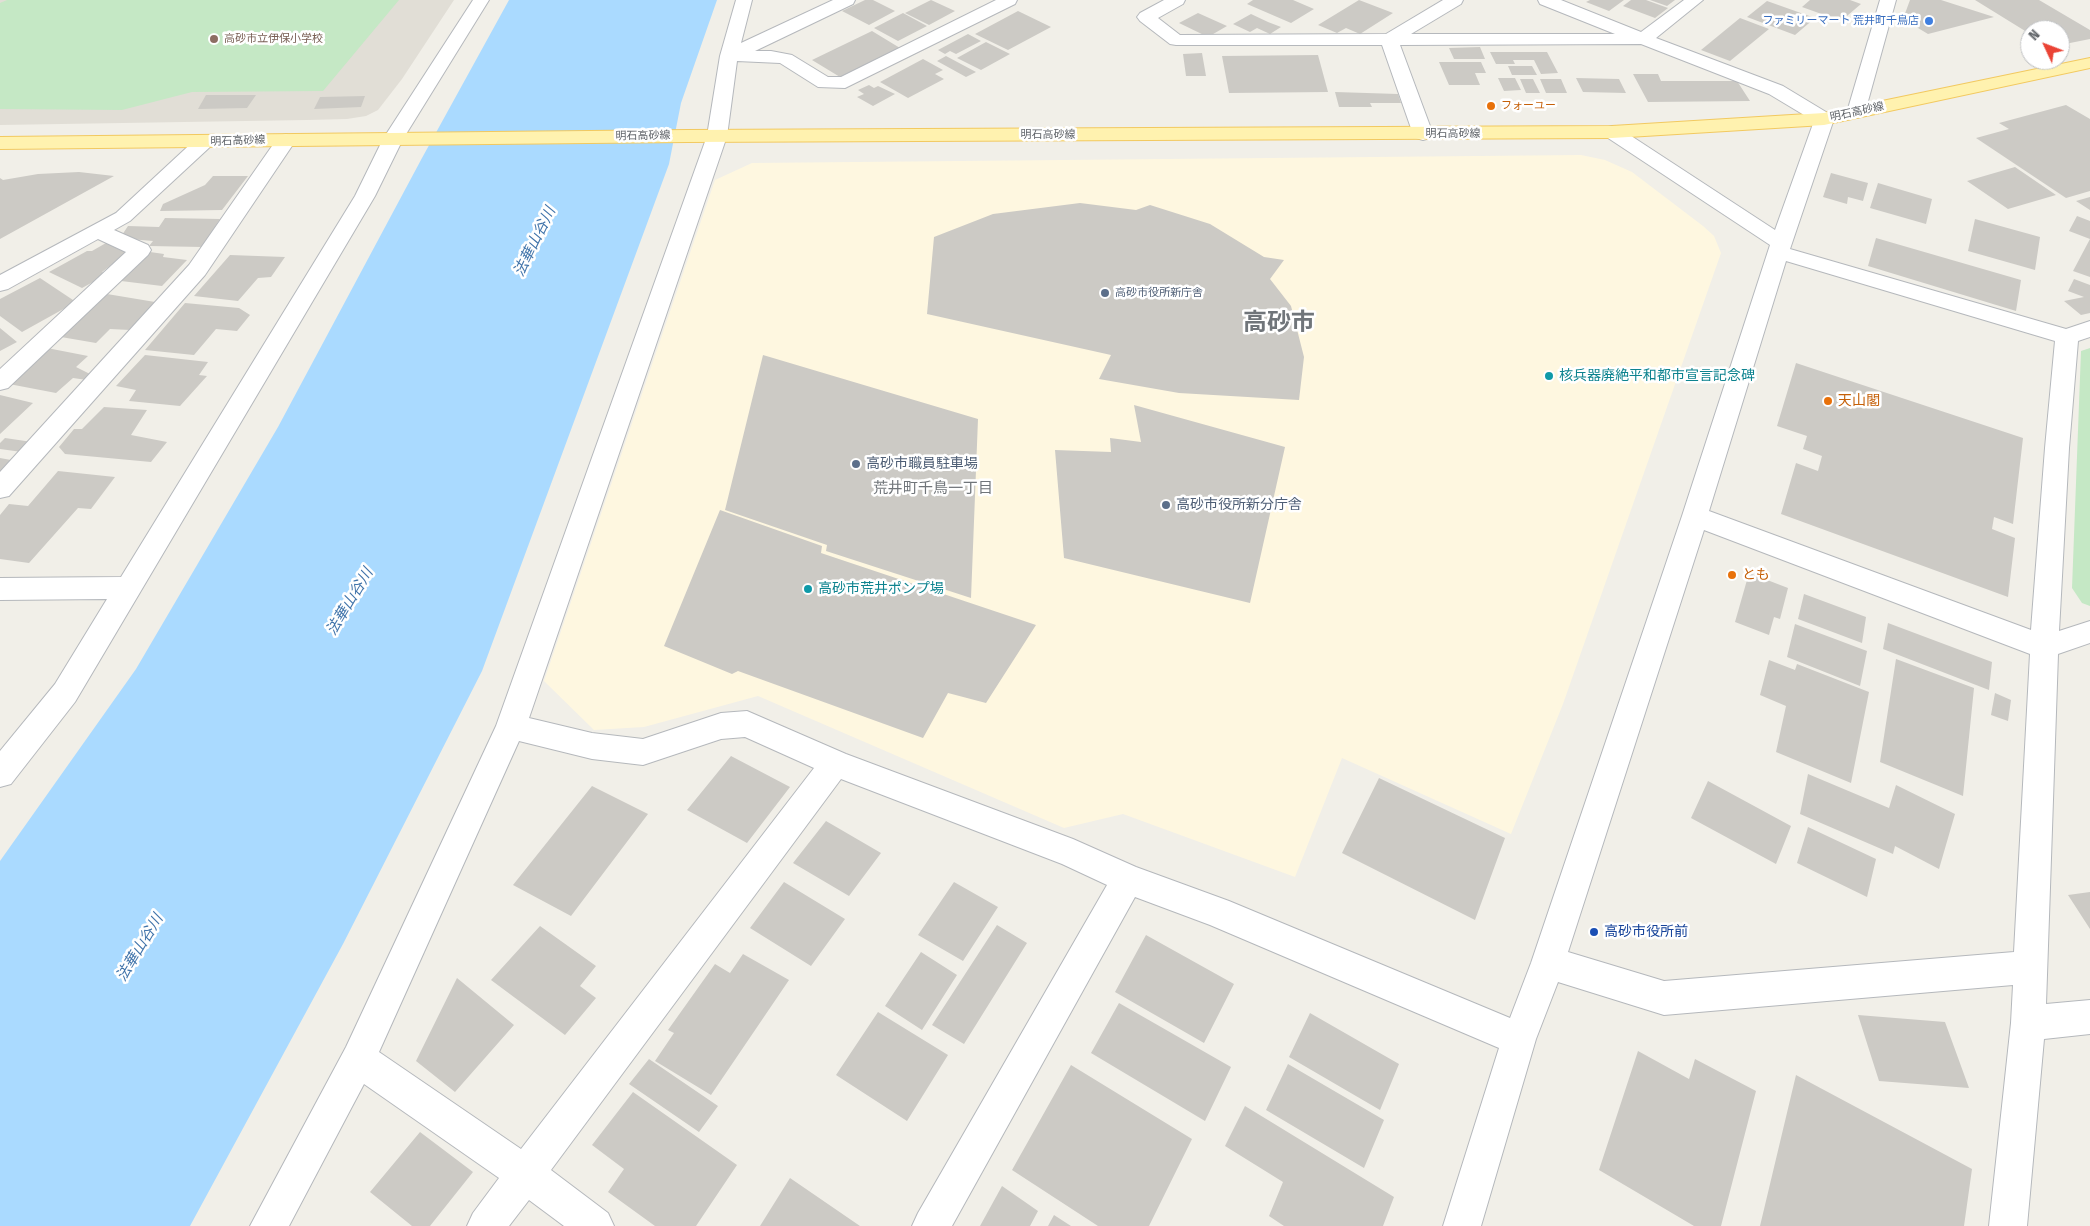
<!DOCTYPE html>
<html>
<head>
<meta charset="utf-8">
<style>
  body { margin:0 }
  #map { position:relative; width:2090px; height:1226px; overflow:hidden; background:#f1efe8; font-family:"Fira Sans Condensed",sans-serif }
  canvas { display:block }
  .north { position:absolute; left:2020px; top:20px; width:50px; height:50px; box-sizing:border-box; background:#fff; border:1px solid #bfc1c3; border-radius:50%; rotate:313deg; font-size:14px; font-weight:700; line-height:20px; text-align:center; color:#5f6368 }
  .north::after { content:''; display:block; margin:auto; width:18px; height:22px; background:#ea4335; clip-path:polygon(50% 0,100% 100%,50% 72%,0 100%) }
</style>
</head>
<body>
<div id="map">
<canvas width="2090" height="1226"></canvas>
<div class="north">N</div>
</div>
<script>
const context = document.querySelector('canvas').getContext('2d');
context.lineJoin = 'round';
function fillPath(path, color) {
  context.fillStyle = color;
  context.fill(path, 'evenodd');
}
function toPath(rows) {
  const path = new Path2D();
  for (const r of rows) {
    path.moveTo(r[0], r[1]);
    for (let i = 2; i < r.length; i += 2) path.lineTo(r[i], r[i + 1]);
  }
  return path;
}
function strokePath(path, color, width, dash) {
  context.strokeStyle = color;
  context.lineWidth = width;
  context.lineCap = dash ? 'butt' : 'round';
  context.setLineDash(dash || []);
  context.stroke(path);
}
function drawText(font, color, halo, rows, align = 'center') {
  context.font = font + ' "Fira Sans Condensed","Noto Sans JP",sans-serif';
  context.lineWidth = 5;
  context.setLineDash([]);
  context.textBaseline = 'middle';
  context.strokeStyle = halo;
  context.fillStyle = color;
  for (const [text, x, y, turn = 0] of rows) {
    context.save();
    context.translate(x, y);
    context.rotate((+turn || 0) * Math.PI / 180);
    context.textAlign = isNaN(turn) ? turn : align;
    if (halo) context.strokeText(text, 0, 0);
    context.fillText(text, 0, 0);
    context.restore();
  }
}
fillPath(toPath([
  [1581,155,1605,160,1632,172,1703,226,1714,236,1721,253,1563,704,1511,834,1342,758,1295,877,1123,814,1064,828,758,696,644,727,594,730,544,681,715,180,752,163]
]), '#fef7e0');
fillPath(toPath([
  [0,0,454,0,402,79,378,110,366,116,347,119,307,120,0,125]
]), '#e1ded6');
fillPath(toPath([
  [7,0,399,0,323,91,192,92,122,110,0,109,0,3],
  [2090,348,2090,606,2082,603,2072,588,2081,351]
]), '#c5e8c5');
fillPath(toPath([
  [509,0,717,0,681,103,669,164,482,671,343,944,190,1226,0,1226,0,861,136,669,278,427,422,158]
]), '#aadaff');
fillPath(toPath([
  [865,0,873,0,895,11,869,25,842,11],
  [931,0,955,11,929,25,905,13],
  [1253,0,1293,0,1314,9,1291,23,1247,4],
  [1359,0,1393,13,1360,34,1346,28,1337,33,1318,25],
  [1590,0,1624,0,1609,11,1586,2],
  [1631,0,1646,0,1668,8,1655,18,1623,6],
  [1650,0,1675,0,1667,6],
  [1810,0,1850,0,1861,4,1841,21,1802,7],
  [1910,0,1941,0,1994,17,1928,34,1903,19],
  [1975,0,2039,0,2090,30,2090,39,2060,45,2060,30,2030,30,2030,34],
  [1767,1,1815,18,1795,35,1747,17],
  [1018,11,1051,27,1008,50,975,34],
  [903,13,927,26,898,41,874,28],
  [1198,13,1227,26,1208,37,1179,23],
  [1251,14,1268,22,1281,27,1270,34,1257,28,1250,32,1233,24],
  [1740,18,1769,29,1730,61,1701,50],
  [872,31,900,48,840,77,812,60],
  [968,34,981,41,956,54,950,51,945,54,938,50],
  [986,42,1010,54,981,70,957,58],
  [1480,47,1485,59,1454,59,1449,48],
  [1490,52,1547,52,1558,73,1541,74,1534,60,1513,60,1515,64,1496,64],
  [1202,53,1206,76,1186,76,1183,54],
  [1318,55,1328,92,1229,93,1222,56],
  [946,56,976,72,966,77,937,61],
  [923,59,943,70,935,74,944,79,908,98,880,82],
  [1439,62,1481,62,1486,73,1475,73,1480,85,1449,85],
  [1508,66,1532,66,1537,75,1512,75],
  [1633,74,1658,74,1661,81,1737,81,1750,101,1648,102],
  [1498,78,1515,78,1521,90,1504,91],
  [1576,78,1619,79,1626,93,1583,92],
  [1520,79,1533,79,1540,93,1526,93],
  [1540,79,1561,79,1567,93,1546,93],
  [869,85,874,88,878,86,895,94,873,106,857,97,864,94,858,90],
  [1335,92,1398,94,1401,103,1370,103,1372,107,1339,107],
  [206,95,256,95,247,108,198,109],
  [365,96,361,107,314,109,320,97],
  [2066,105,2090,119,2090,191,2066,198,1976,138,2009,129,1999,123],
  [2015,167,2056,195,2008,209,1967,181],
  [79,172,114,176,0,239,0,178,3,180,38,174],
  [1831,173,1868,183,1863,201,1848,197,1847,204,1823,197],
  [213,176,248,176,222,210,160,211,163,204,205,185],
  [1878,183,1932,199,1926,224,1870,208],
  [2090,197,2090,210,2076,201],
  [1080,203,1136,210,1150,205,1210,224,1264,257,1284,260,1270,279,1291,306,1304,357,1299,400,1179,393,1099,379,1111,355,927,314,934,237,993,214],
  [2077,216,2090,221,2090,277,2073,271,2090,239,2069,231],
  [165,218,220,219,202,247,149,246,153,241,129,239,122,235,128,226,159,227],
  [1975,219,2040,237,2035,270,1968,251],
  [1876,238,2021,280,2016,311,1868,266],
  [106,243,127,253,102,272,106,275,82,288,49,272,87,251,92,251],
  [150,252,164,254,163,257,187,260,162,286,121,281],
  [230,255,285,257,271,277,258,278,238,301,194,296],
  [40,278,76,302,22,332,0,316,0,299],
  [2074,279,2090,285,2090,313,2081,315,2064,301,2084,297,2068,291],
  [107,294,155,302,130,330,110,329,96,343,61,337],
  [185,303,239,308,250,315,237,331,216,329,194,355,145,350],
  [0,328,17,342,0,351],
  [47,348,88,356,76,367,90,374,87,380,73,378,56,393,9,384],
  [145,355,208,362,199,375,207,376,180,406,129,401,136,390,116,386],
  [763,355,978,419,971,598,826,551,827,545,725,510],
  [1796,363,2023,438,2013,524,1994,517,1992,529,2015,538,2008,597,1781,514,1796,463,1818,471,1822,456,1803,449,1807,436,1777,426],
  [0,395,33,403,0,434],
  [1134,405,1285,447,1250,603,1064,558,1055,450,1111,452,1110,438,1141,442],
  [104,407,147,410,131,435,167,442,151,462,65,454,59,447,74,429,82,429],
  [5,438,32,442,22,452,0,449,0,443],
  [0,458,11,460,0,473],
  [58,471,115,477,91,509,78,508,29,563,0,559,0,515,9,504,28,506],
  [720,510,822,546,821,553,1036,625,986,703,948,693,923,738,738,671,732,674,664,646],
  [1749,573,1788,588,1780,619,1774,617,1769,635,1735,622],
  [1804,594,1866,617,1862,643,1798,619],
  [1888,623,1992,662,1989,690,1883,649],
  [1795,624,1867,651,1860,686,1787,657],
  [1896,659,1974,688,1963,796,1880,762],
  [1769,660,1795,670,1797,664,1869,692,1851,783,1776,752,1786,706,1760,695],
  [1995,693,2011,700,2008,721,1991,715],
  [731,756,790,787,747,843,687,810],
  [1808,774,1889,808,1896,785,1955,814,1939,869,1895,846,1893,854,1800,814],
  [1379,778,1505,838,1475,920,1342,853],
  [1708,781,1791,826,1776,864,1691,818],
  [592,786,648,814,571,916,513,885],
  [826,821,881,853,849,896,793,863],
  [1808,827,1876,859,1867,897,1797,863],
  [784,882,845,919,811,966,750,928],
  [954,882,998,907,963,961,918,935],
  [2090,892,2090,929,2068,895],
  [997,925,1027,943,964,1044,932,1025],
  [540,926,596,966,580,986,596,998,565,1035,491,980],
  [1146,935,1234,984,1204,1043,1115,992],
  [921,952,957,975,922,1030,885,1006],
  [743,954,789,980,711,1095,655,1061,674,1033,668,1030,715,964,730,973],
  [457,978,514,1025,455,1092,416,1061],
  [1119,1003,1231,1067,1205,1121,1091,1053],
  [878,1012,948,1055,907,1121,836,1075],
  [1310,1013,1399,1064,1380,1110,1289,1057],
  [1858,1015,1945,1022,1969,1088,1879,1081],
  [1638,1051,1689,1079,1695,1059,1756,1091,1721,1226,1694,1226,1599,1170],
  [649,1059,718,1106,699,1132,629,1084],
  [1288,1064,1384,1120,1364,1168,1266,1110],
  [1071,1065,1192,1139,1149,1226,1098,1226,1012,1170],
  [1796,1075,1972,1169,1964,1226,1760,1226],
  [633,1092,737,1165,696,1226,655,1226,608,1192,624,1169,592,1145],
  [1245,1106,1394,1197,1383,1226,1284,1226,1269,1216,1283,1182,1225,1146],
  [420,1132,473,1172,430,1226,412,1226,370,1192],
  [790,1178,860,1226,760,1226],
  [1002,1186,1038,1211,1030,1226,980,1226],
  [1054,1215,1071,1226,1048,1226]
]), '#cccac5');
const minor = toPath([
  [473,0,489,0,403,139,375,196,75,702,11,784,0,787,0,751,55,684,107,599,0,600,0,578,121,577,355,196,383,139,473,0],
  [736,0,752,0,741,43,833,0,855,0,853,4,755,51,771,51,792,55,828,77,841,77,996,0,1017,0,1015,4,845,88,818,87,780,63,737,61,727,136,529,718,592,733,643,739,721,713,747,711,846,754,1073,839,1136,867,1229,901,1510,1018,1531,963,1682,516,1770,245,1605,136,1602,132,1605,128,1612,126,1619,128,1775,230,1814,121,1769,94,1641,44,1400,45,1433,134,1430,138,1423,140,1416,138,1413,134,1382,45,1176,45,1170,44,1140,21,1137,17,1140,13,1164,0,1185,0,1183,4,1158,18,1180,35,1386,34,1443,0,1463,0,1461,4,1411,34,1615,34,1540,4,1538,0,1561,0,1641,32,1684,0,1703,0,1656,38,1783,86,1831,115,1834,119,1790,249,2066,329,2090,321,2090,337,2078,341,2069,448,2059,631,2090,621,2090,643,2058,654,2046,1004,2090,1000,2090,1034,2044,1039,2027,1226,1989,1226,2011,1023,2013,985,1664,1015,1558,982,1536,1039,1481,1226,1443,1226,1499,1048,1210,925,1135,897,952,1226,912,1226,918,1213,1107,885,1062,864,841,779,551,1170,608,1213,614,1226,564,1226,529,1200,509,1226,467,1226,473,1213,499,1178,364,1084,289,1226,250,1226,346,1047,496,726,707,136,720,56,736,0],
  [1786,261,2055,341,2045,448,2031,630,1709,511,1786,261],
  [1704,530,2030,654,2014,952,1664,981,1568,952,1704,530],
  [745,737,814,768,521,1149,379,1052,519,741,592,759,643,765,721,739,745,737],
  [1880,0,1896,0,1865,112,1863,116,1856,118,1849,116,1847,112,1880,0],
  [286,134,293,136,296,140,205,275,9,496,0,498,0,472,189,265,279,136,286,134],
  [204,136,211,138,214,142,211,146,130,221,114,230,148,245,151,250,148,255,8,388,0,390,0,369,126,252,98,239,8,289,0,291,0,275,116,213,197,138,204,136]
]);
const major = toPath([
  [2090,58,2090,68,1824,125,1612,138,687,142,0,149,0,137,687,130,1612,126,1824,113,2090,58]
]);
strokePath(minor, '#b5b8bc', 2);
strokePath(major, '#f2c960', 2);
fillPath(minor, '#fff');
fillPath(major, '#fff2af');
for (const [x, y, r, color] of [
  [1929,21,5,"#3f7fe0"],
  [214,39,5,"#8d6e63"],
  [1491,106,5,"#e8710a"],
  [1105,293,5,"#5c6f8a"],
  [1549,376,5,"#0f9aa8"],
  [1828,401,5,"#e8710a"],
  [856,464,5,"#5c6f8a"],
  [1166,505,5,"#5c6f8a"],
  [1732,575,5,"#e8710a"],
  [808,589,5,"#0f9aa8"],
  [1594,932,5,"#1a4fb4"]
]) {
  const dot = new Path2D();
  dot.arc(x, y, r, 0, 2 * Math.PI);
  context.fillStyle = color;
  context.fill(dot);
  strokePath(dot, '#fff', 2);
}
drawText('11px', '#366cbe', '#fff', [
  ["ファミリーマート 荒井町千鳥店",1919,21]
], 'right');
drawText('11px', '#785e54', '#fff', [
  ["高砂市立伊保小学校",224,39]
], 'left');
drawText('11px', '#c56008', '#fff', [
  ["フォーユー",1501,106]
], 'left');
drawText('11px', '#5f6368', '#fff', [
  ["明石高砂線",1857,112,-12],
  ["明石高砂線",1453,134],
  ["明石高砂線",1048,135],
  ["明石高砂線",643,136,-1],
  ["明石高砂線",238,141,-2]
]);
drawText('11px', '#4e5e75', '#fff', [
  ["高砂市役所新庁舎",1115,293]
], 'left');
drawText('14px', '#0d838f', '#fff', [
  ["核兵器廃絶平和都市宣言記念碑",1559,376],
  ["高砂市荒井ポンプ場",818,589]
], 'left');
drawText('14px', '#c56008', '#fff', [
  ["天山閣",1838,401],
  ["とも",1742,575]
], 'left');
drawText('14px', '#4e5e75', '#fff', [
  ["高砂市職員駐車場",866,464],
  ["高砂市役所新分庁舎",1176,505]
], 'left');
drawText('14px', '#164399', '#fff', [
  ["高砂市役所前",1604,932]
], 'left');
drawText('italic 15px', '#4174aa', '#fff', [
  ["法華山谷川",535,242,-64],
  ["法華山谷川",350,602,-59],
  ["法華山谷川",140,948,-59]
]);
drawText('15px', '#70757a', '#fff', [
  ["荒井町千鳥一丁目",933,489]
]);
drawText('bold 24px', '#70757a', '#fff', [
  ["高砂市",1279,323]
]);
</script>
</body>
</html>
